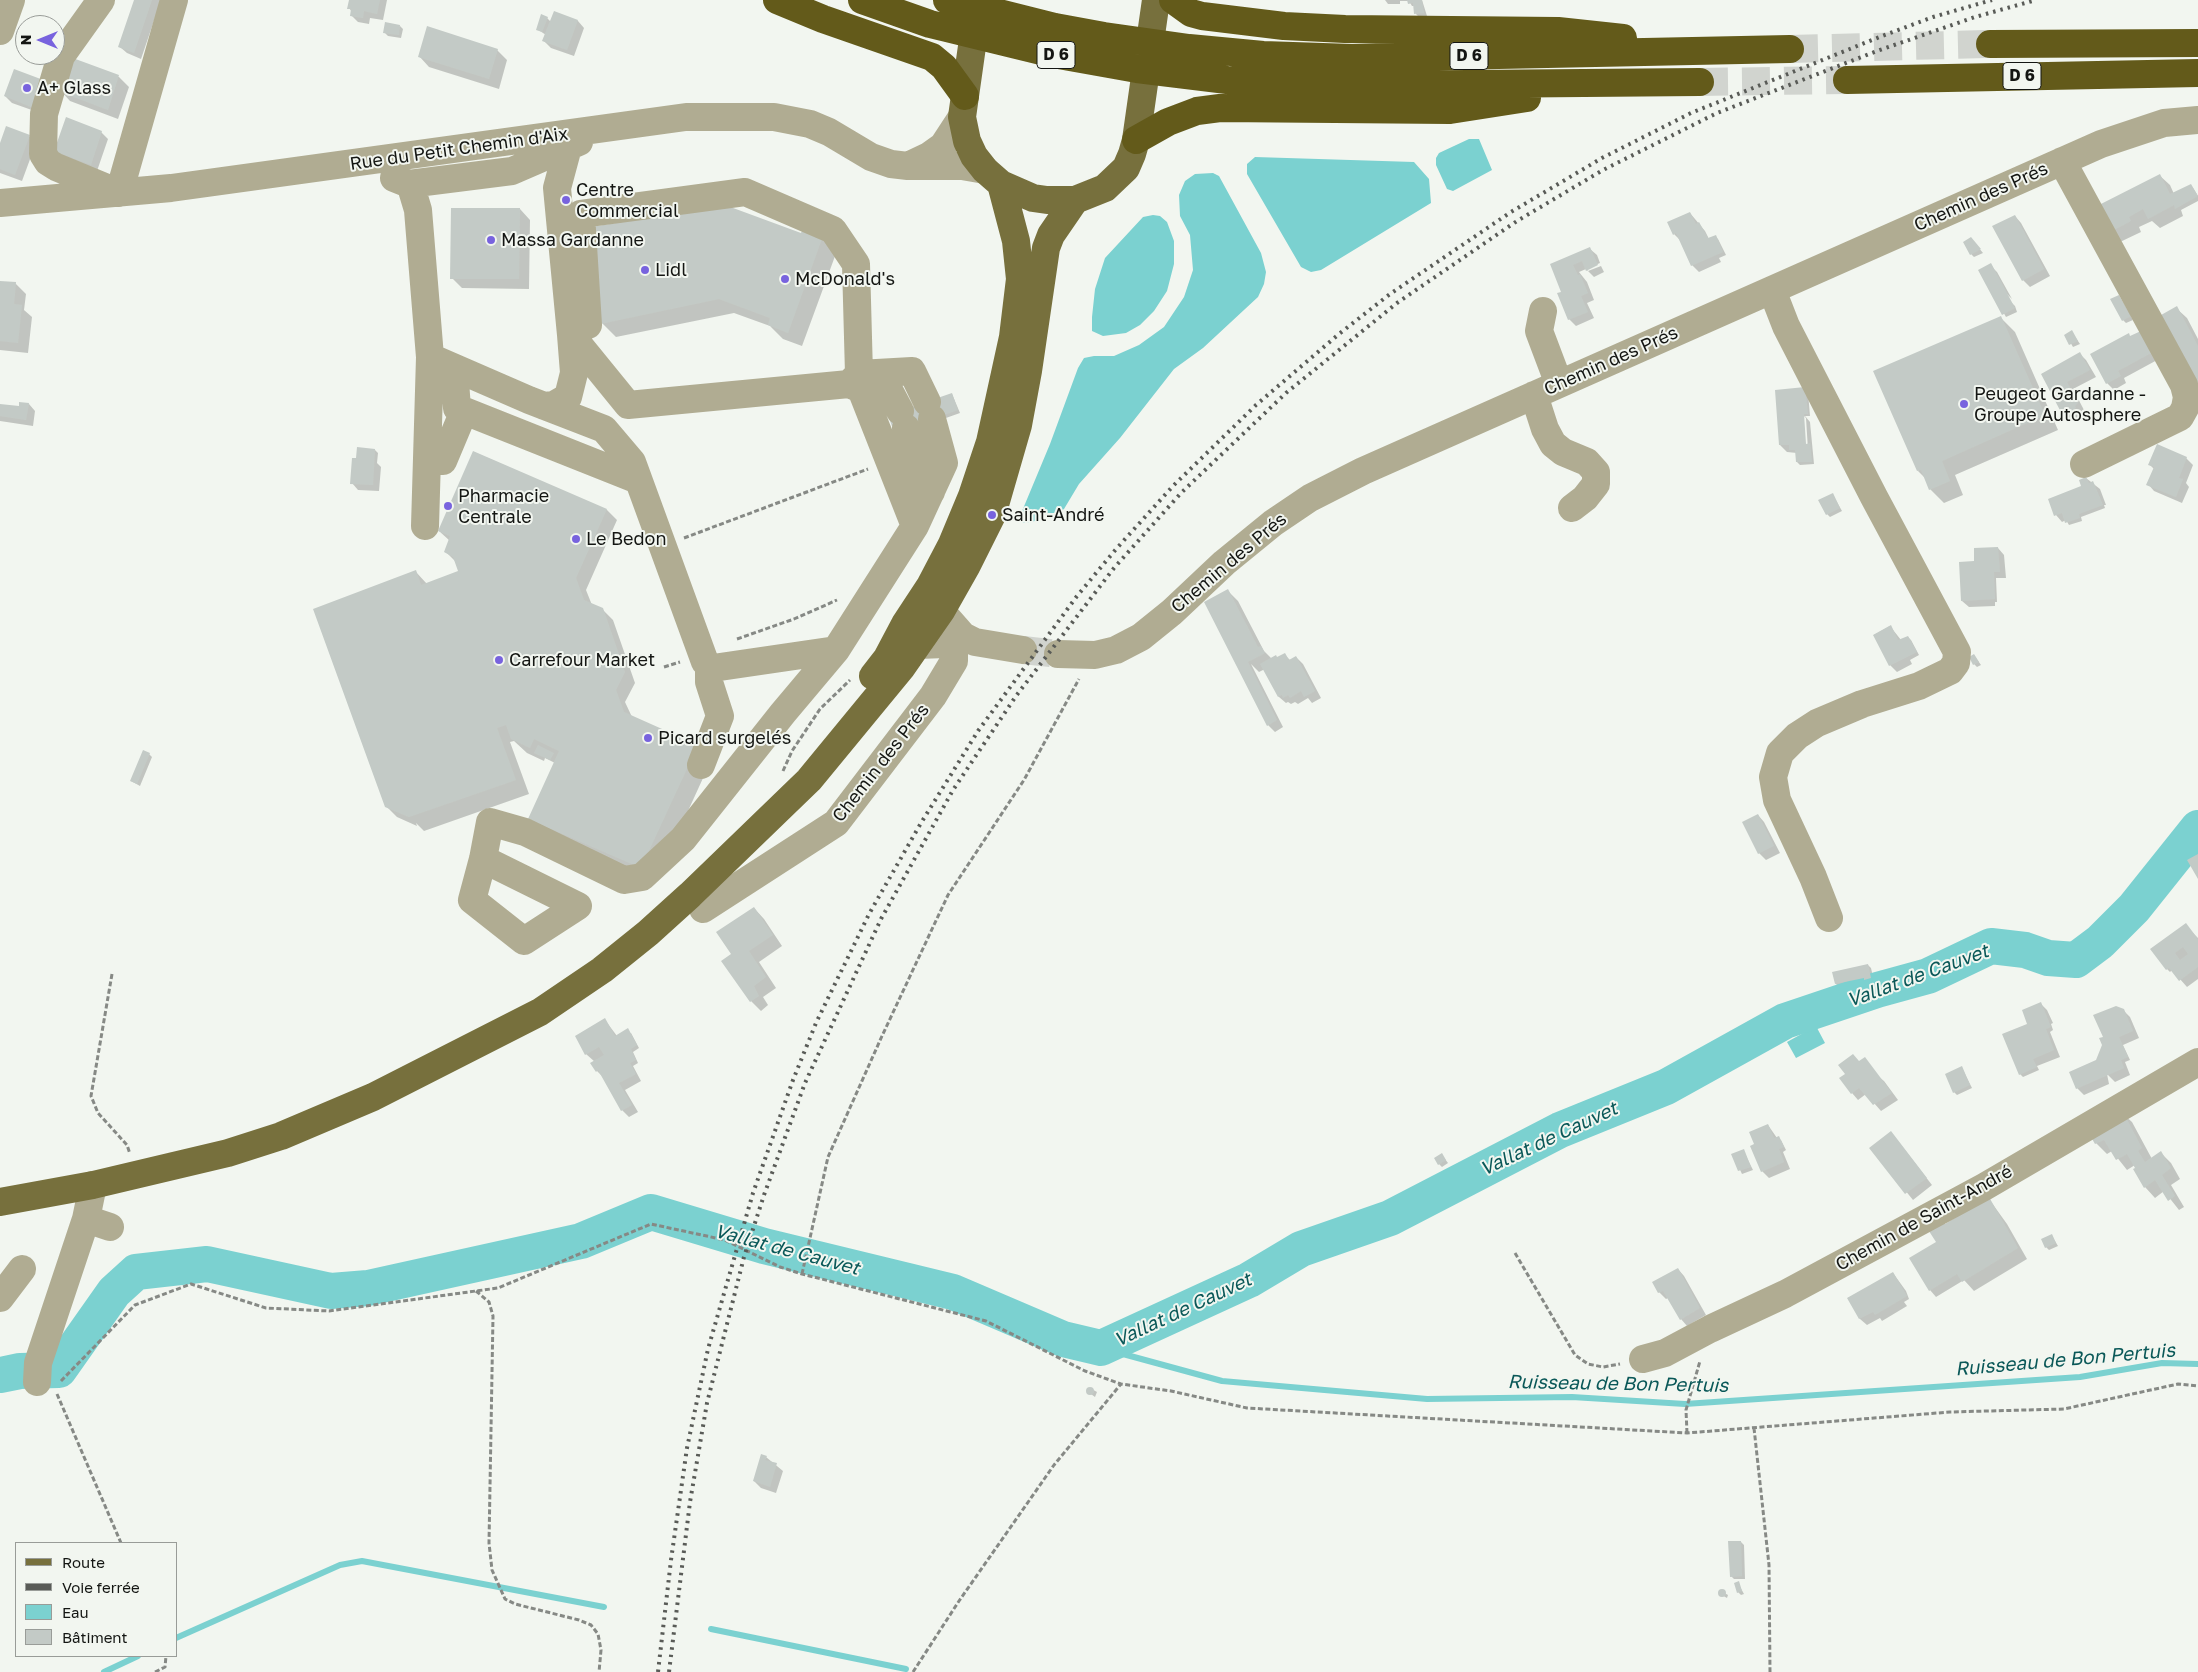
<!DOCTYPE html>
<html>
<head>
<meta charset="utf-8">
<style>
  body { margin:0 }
  #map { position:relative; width:2198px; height:1672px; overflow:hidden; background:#f2f6f0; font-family:"Golos Text",sans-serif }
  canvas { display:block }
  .legend { position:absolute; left:15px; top:1542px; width:162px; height:115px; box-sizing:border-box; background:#f2f6f0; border:1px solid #999c98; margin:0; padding:6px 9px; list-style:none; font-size:15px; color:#141613 }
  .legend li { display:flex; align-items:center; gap:10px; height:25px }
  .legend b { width:25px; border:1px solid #999c98 }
  .north { position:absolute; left:15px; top:15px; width:50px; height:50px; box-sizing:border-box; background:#f2f6f0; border:1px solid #999c98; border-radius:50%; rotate:270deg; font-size:14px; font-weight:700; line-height:20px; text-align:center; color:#141613 }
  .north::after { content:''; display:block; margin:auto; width:18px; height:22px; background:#7863de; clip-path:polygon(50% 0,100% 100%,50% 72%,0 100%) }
</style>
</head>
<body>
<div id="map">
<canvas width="2198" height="1672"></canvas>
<ul class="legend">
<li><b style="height:6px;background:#77703d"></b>Route</li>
<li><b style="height:6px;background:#595b57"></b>Voie ferrée</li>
<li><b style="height:14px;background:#7bd1d0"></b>Eau</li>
<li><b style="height:14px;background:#c3cac6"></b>Bâtiment</li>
</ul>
<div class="north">N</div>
</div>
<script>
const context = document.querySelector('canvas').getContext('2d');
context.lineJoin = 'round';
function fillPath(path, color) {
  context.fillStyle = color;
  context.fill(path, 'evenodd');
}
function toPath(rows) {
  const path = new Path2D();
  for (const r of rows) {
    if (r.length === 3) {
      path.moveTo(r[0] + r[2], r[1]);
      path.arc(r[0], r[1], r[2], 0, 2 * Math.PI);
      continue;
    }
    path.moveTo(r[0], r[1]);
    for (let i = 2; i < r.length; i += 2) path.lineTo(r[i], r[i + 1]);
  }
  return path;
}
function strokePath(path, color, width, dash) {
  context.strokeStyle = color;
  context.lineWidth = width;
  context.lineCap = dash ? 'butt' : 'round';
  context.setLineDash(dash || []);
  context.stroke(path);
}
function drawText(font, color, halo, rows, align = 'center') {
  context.font = font + ' "Golos Text",sans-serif';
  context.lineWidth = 4;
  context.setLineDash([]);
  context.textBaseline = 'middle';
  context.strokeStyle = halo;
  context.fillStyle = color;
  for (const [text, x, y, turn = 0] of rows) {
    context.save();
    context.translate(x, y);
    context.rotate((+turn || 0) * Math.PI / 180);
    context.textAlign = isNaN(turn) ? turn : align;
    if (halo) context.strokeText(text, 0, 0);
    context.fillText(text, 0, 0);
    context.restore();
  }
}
fillPath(toPath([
  [1469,139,1479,139,1492,170,1453,191,1447,189,1436,165,1436,158,1439,153],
  [1255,157,1414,162,1429,179,1431,203,1321,270,1311,272,1301,267,1247,174,1247,164],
  [1213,173,1219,176,1261,253,1266,272,1264,284,1258,297,1203,348,1174,369,1120,438,1079,484,1064,509,1058,513,1048,513,1040,520,1025,523,1020,522,1020,516,1050,444,1078,368,1084,358,1094,356,1114,356,1139,345,1164,327,1184,297,1193,270,1190,235,1180,216,1179,195,1185,181,1195,174],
  [1153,215,1160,216,1167,222,1174,241,1174,264,1167,291,1154,311,1140,325,1126,333,1103,336,1092,331,1092,317,1095,289,1105,258,1143,217],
  [1816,1026,1825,1043,1796,1058,1787,1042]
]), '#7bd1d0');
fillPath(toPath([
  [136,0,161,0,141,59,127,53,120,47],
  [354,0,387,0,383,20,370,18,369,24,358,22,351,15,352,12,349,8],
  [1379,0,1422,0,1427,16,1419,17,1416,14,1415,6,1412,6,1409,1,1400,1,1400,4,1388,4,1385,0],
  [555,13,578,21,584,28,574,56,551,48,544,41,546,35,537,29,547,18,551,22],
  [400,26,403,29,401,38,388,36,385,33],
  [497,50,507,60,499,89,429,67,419,56],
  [71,59,119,77,129,87,118,119,70,101,60,90],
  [15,70,43,114,12,103,5,96],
  [101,132,108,139,97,171,62,158,56,151],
  [29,136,36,143,22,181,0,173,0,146],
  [2159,175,2170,185,2174,194,2193,188,2198,196,2198,201,2181,210,2183,216,2160,228,2152,221,2139,227,2141,232,2120,242,2109,232],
  [520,209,530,220,529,289,462,288,452,278],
  [1690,213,1705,231,1709,239,1715,236,1718,239,1726,255,1719,258,1721,262,1699,272,1692,265,1681,241,1674,234],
  [2015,216,2021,223,2050,276,2030,287,2023,280,1994,227],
  [805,228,838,248,802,346,783,339,770,326,734,313,616,337,602,323,802,235],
  [1974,242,1983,253,1974,257,1971,254],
  [1590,249,1597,255,1600,263,1588,268,1588,271,1601,266,1604,272,1594,277,1586,269,1579,272,1587,282,1594,300,1587,303,1594,318,1576,326,1569,319,1563,292,1552,265],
  [1990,265,1997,272,2012,299,2006,293,2004,295,2015,306,2017,312,2006,317,1980,271],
  [0,282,15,283,26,294,24,310,32,317,28,353,0,350],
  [2119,296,2133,320,2126,323,2123,320],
  [2176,308,2187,318,2198,339,2198,396],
  [2001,318,2015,332,2058,430,1955,475,1963,495,1944,503,1930,489,1926,479,1918,471],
  [2072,332,2080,344,2073,347,2066,335],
  [2141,332,2159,359,2124,378,2126,383,2114,390,2107,383,2131,337],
  [2080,354,2086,360,2096,377,2073,389,2084,410,2081,413,2082,415,2070,422,2064,415,2042,374],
  [1805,389,1808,392,1810,416,1805,416,1810,422,1814,464,1800,465,1797,462,1797,453,1787,452,1780,445],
  [1803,415,1806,418,1808,450,1805,450],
  [952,394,960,413,898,435],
  [29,404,35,411,33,426,0,421,0,405,20,407],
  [375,450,378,453,377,463,381,467,379,491,358,490,352,483,357,459],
  [474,452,607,510,617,520,586,590,592,605,602,609,613,620,635,683,625,702,632,717,709,765,656,881,544,832,530,818,555,763,545,758,544,761,527,753,514,741,510,742,529,794,424,831,416,823,417,826,397,817,386,806,416,572,427,584,460,572,457,563,446,552,450,541,439,531],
  [2186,458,2193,465,2186,483,2189,487,2182,503,2154,491,2148,484,2154,469,2150,465],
  [2086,478,2100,489,2106,505,2104,505,2105,508,2081,517,2082,521,2069,525,2066,520,2062,522,2056,515,2083,487],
  [1833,495,1842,511,1830,517,1827,514],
  [1998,548,2004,555,2006,578,1996,578,1997,602,1995,602,1995,606,1969,607,1962,601,1976,563],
  [1228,591,1238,601,1264,651,1272,659,1285,655,1290,660,1296,657,1303,664,1321,698,1312,703,1308,698,1298,704,1295,702,1291,704,1288,702,1286,703,1279,697,1265,669,1259,672,1251,664,1283,727,1275,732,1268,725,1236,660],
  [1890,626,1901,640,1908,637,1911,640,1919,655,1910,660,1912,664,1897,672,1890,665,1874,635],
  [1974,655,1981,665,1977,667,1974,664],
  [149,754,152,757,140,786,131,781],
  [1758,815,1764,822,1780,853,1766,860,1759,853],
  [754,908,764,919,782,946,759,962,776,988,763,997,768,1005,761,1011,751,1001,733,954],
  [2193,933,2198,938,2198,979,2187,987,2172,970,2170,972,2167,969,2152,949],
  [1868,965,1871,968,1874,981,1868,983,1866,981,1839,987,1836,984,1833,973],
  [2040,1003,2047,1010,2053,1023,2051,1024,2053,1030,2050,1032,2060,1057,2037,1066,2039,1070,2023,1077,2020,1074,2029,1024],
  [2123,1010,2130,1017,2139,1038,2123,1045,2130,1060,2125,1062,2130,1075,2115,1082,2107,1074,2109,1084,2084,1095,2077,1088,2097,1061,2103,1045,2103,1038],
  [605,1020,617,1036,631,1033,639,1048,633,1052,638,1063,633,1066,641,1081,625,1090,638,1112,629,1117,622,1110,604,1078,597,1071,595,1062,586,1054],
  [1860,1062,1884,1081,1898,1100,1881,1111,1866,1094,1858,1100,1852,1093],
  [1962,1068,1972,1088,1957,1095,1954,1092],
  [2121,1112,2132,1122,2152,1159,2161,1153,2171,1163,2180,1179,2171,1185,2184,1207,2179,1210,2164,1191,2155,1198,2145,1187,2135,1165,2127,1170,2112,1151,2107,1154,2096,1143,2089,1131],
  [1768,1125,1777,1138,1781,1140,1786,1150,1783,1152,1790,1169,1769,1178,1762,1171],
  [1897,1140,1932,1185,1913,1200,1871,1148],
  [1743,1150,1753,1170,1742,1174,1733,1155],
  [1442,1155,1448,1163,1442,1167,1439,1164],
  [1989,1199,2007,1224,2027,1259,1974,1291,1964,1280,1936,1297,1930,1290,1942,1221,1946,1225],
  [2052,1236,2058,1246,2049,1250,2046,1247],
  [1678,1269,1684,1276,1706,1315,1687,1326,1681,1319,1668,1298,1666,1299,1659,1292],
  [1893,1273,1906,1291,1909,1299,1904,1302,1907,1306,1882,1321,1880,1318,1867,1325,1860,1319,1848,1298],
  [1090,1388,1097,1392,1095,1397,1088,1392],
  [766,1457,783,1471,776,1493,761,1488,754,1481],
  [1741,1542,1744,1545,1745,1579,1734,1579,1731,1576],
  [1738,1583,1744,1594,1741,1595,1738,1592],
  [1721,1591,1728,1595,1727,1598,1720,1594]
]), '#0003');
strokePath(toPath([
  [1101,1348,1222,1381,1427,1399,1572,1397,1685,1404,2080,1377,2162,1363,2198,1364],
  [711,1629,906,1669],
  [176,1638,340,1565,362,1561,604,1607],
  [104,1672,138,1656]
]), '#7bd1d0', 6);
strokePath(toPath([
  [0,1375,20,1371,59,1370,114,1292,136,1272,207,1264,331,1291,368,1288,581,1241,651,1212,764,1246,953,1292,1063,1339,1101,1348,1249,1280,1301,1249,1390,1218,1560,1130,1666,1087,1785,1021,1877,990,1928,976,1991,946,2025,950,2048,958,2076,960,2100,942,2134,908,2198,828]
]), '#7bd1d0', 36);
fillPath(toPath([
  [134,0,152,0,134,53,118,47],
  [349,0,380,0,377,14,364,11,363,18,350,16,351,9,347,9],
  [1407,0,1422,0,1424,13,1414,14,1413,3,1408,4],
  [554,11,578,20,567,50,542,41],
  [541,14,548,17,542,32,536,30],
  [385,22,400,25,399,35,383,33],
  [427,26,498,49,489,79,418,57],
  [70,57,119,75,108,110,58,91],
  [14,69,46,81,36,109,4,96],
  [66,117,102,131,91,165,54,151],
  [6,126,30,135,15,175,0,169,0,143],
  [2160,174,2170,194,2191,184,2198,196,2175,209,2174,205,2148,219,2143,209,2129,217,2131,221,2108,233,2093,208],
  [725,205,801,233,804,226,824,233,788,333,768,325,770,318,719,299,600,324,591,227],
  [451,208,520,208,519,279,450,279],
  [1690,212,1696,224,1699,222,1708,238,1716,235,1723,252,1691,266,1676,233,1673,235,1667,222],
  [2015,215,2044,269,2022,281,1992,226],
  [1971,237,1981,249,1970,255,1963,242],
  [1590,247,1598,265,1586,271,1582,261,1573,265,1578,275,1580,274,1588,293,1581,296,1588,312,1568,320,1557,293,1561,292,1550,264],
  [1991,263,2015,308,2002,315,1978,270],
  [0,281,16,282,14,304,22,305,18,343,0,341],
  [2119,295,2131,316,2122,321,2110,299],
  [2177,306,2198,346,2198,394,2154,319],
  [2001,316,2045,415,1942,461,1950,481,1929,490,1921,470,1917,471,1873,371],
  [2072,330,2078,341,2069,345,2064,335],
  [2141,331,2153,352,2118,371,2121,376,2106,384,2090,354,2129,333,2130,336],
  [2080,352,2090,370,2067,382,2078,403,2075,406,2076,408,2063,416,2041,374],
  [1805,387,1808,414,1804,414,1806,444,1810,443,1812,462,1796,462,1795,450,1789,450,1789,445,1779,445,1775,390],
  [952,393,958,410,894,432,888,415],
  [19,402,29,403,26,420,0,416,0,404,19,406],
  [2157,444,2187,457,2179,478,2183,479,2176,497,2146,485,2154,467,2148,465],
  [357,447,375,449,373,485,350,484,352,458,356,458],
  [473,451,607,509,576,578,584,600,603,608,625,672,616,690,624,712,698,745,641,868,528,819,559,751,534,739,530,748,511,739,506,725,497,728,516,780,409,817,385,807,313,609,416,570,421,585,458,571,453,557,444,552,450,536,438,531],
  [2086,477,2089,483,2093,481,2103,505,2079,514,2080,518,2065,523,2062,513,2054,516,2048,499,2081,486,2079,480],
  [1833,493,1840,508,1826,515,1818,500],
  [1998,547,2000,572,1994,572,1995,599,1961,601,1959,562,1974,561,1974,548],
  [1228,589,1258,647,1261,646,1265,653,1248,662,1277,720,1267,726,1204,602],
  [1891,625,1898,640,1908,636,1917,652,1889,666,1873,635],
  [1285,653,1289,660,1296,656,1315,691,1304,697,1301,691,1290,698,1288,695,1283,698,1282,695,1278,697,1260,664,1276,655,1277,657],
  [1974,654,1979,662,1973,665,1969,657],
  [538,745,554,753,550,760,534,753],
  [143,750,150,753,137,784,130,781],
  [1758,814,1774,846,1758,854,1742,822],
  [2198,854,2198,879,2187,860],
  [754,907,773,935,749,951,766,977,754,986,759,996,750,1002,721,961,731,954,716,932],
  [2186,923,2198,939,2198,967,2179,981,2169,968,2166,970,2150,949],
  [2183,947,2188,954,2180,960,2175,953],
  [1868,964,1871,978,1864,980,1864,978,1835,984,1832,972],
  [2041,1002,2051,1027,2046,1029,2054,1050,2033,1059,2037,1067,2019,1075,2002,1034,2027,1024,2022,1010],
  [2116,1006,2124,1009,2133,1031,2119,1037,2128,1057,2121,1060,2124,1068,2076,1089,2069,1072,2096,1060,2102,1045,2099,1038,2103,1037,2093,1015],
  [605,1018,615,1036,628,1028,637,1045,631,1049,636,1060,630,1063,636,1074,619,1083,632,1105,621,1111,598,1070,596,1072,590,1063,604,1055,599,1047,585,1055,575,1036],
  [1853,1054,1859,1061,1865,1057,1892,1093,1873,1105,1859,1088,1851,1094,1839,1078,1845,1074,1838,1065],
  [1962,1066,1970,1085,1953,1093,1945,1074],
  [2122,1110,2142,1148,2138,1151,2145,1162,2161,1151,2171,1168,2162,1175,2175,1196,2168,1201,2155,1180,2144,1188,2133,1169,2135,1168,2127,1154,2116,1160,2104,1140,2095,1144,2087,1130],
  [1768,1124,1774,1138,1779,1136,1784,1147,1779,1149,1784,1162,1761,1172,1750,1146,1754,1144,1749,1132],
  [1891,1131,1927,1178,1905,1194,1869,1148],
  [1744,1149,1751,1167,1738,1171,1731,1154],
  [1442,1153,1446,1160,1438,1165,1434,1158],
  [1989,1197,2018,1248,1962,1282,1957,1274,1929,1291,1909,1258,1936,1242,1927,1228,1942,1219,1945,1224],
  [2052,1234,2056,1243,2045,1248,2041,1239],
  [1678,1268,1700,1308,1680,1320,1663,1291,1658,1293,1652,1282],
  [1893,1272,1907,1296,1875,1315,1873,1312,1859,1319,1847,1298],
  [1090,1391,4],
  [761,1454,767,1456,765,1460,777,1463,770,1487,753,1481],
  [1728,1541,1741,1541,1742,1576,1730,1577],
  [1739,1581,1742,1591,1737,1593,1734,1583],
  [1722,1593,4]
]), '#c3cac6');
strokePath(toPath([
  [1023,650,1058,654]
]), '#d1d4cf', 28, [28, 14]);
strokePath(toPath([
  [1790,49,1990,44],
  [1700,82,1847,80]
]), '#d1d4cf', 28, [28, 14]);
strokePath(toPath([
  [684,538,868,469],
  [737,639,794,619,837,600],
  [664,667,680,662],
  [783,771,792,751,820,709,850,680],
  [112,974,91,1096,98,1113,127,1145,130,1154],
  [1515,1253,1575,1355,1588,1364,1603,1367,1620,1364],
  [802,1274,828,1157,882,1036,948,895,1024,780,1079,679],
  [476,1291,489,1302,493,1316,489,1543,492,1570,505,1599,515,1604,579,1620,591,1625,598,1634,601,1650,599,1672],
  [61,1381,135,1305,191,1284,266,1308,329,1311,498,1288,651,1224,725,1240,780,1267,802,1274,986,1321,1085,1371,1121,1384,1171,1391,1247,1408,1687,1433,1950,1412,2064,1409,2178,1384,2198,1386],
  [57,1394,121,1543],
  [1754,1428,1769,1565,1770,1672],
  [1687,1433,1686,1410,1700,1361],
  [155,1672,165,1667,166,1656],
  [913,1672,959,1601,1054,1465,1121,1384]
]), '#868985', 3, [5, 2.5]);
strokePath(toPath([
  [101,0,61,56,44,114,43,154,48,162,56,167,119,193,174,0],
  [0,31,11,0],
  [2062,161,2184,385,2187,397,2185,408,2180,417,2084,464],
  [910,165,929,156,943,146,962,117],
  [394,178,409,184,512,171,579,142],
  [409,184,412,190,418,210,430,357,529,400,604,429,632,462,705,662,713,668,836,650,915,526,861,389,849,384,628,405,571,335,557,188,568,147],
  [0,203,171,188,686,117,774,117,810,124,829,132,871,157,891,164,908,166,962,166,985,170],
  [1772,290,1786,326,1874,497,1957,652,1956,663,1950,671,1919,686,1862,704,1817,723,1797,736,1780,753,1773,777,1777,800,1813,877,1829,918],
  [1543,311,1539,331,1559,384],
  [588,325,581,214,745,192,833,230,856,264,859,374],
  [454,368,457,408,638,480],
  [849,384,859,374,912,371,927,402],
  [861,389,890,392,900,411],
  [1534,395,1545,429,1553,444,1563,452,1587,462,1596,472,1596,484,1585,498,1572,508],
  [544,406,554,405,568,397,574,373,571,335],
  [906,428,931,492],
  [427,460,443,461,464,411],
  [425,526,430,357],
  [915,526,944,463,932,419],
  [941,611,963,636,975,642,1023,650],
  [1058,654,1095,655,1116,650,1141,637,1172,612,1224,563,1273,523,1310,498,1363,471,2101,144,2164,123,2198,120],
  [701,765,720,716,709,682,709,665],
  [483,859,578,906,524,941,472,900,483,859,490,822,525,832,624,880,642,877,683,839,783,713,836,650],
  [703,909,836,823,933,696,954,661,954,653,945,644,918,645],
  [86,1219,110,1227],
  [0,1298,22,1269],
  [1643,1359,1665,1353,1710,1329,1785,1294,1984,1187,2198,1062],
  [37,1382,38,1363,86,1219,93,1185]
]), '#b0ac92', 28);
strokePath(toPath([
  [977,11,962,117,967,141,974,156,985,170,1001,184,1033,198,1047,200,1075,200,1105,188,1126,168,1132,154,1136,140,1156,0],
  [873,676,887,658,905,624,930,586,952,544,972,496,990,442,1013,337,1020,279,1016,241,1001,184],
  [0,1202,93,1185,228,1153,281,1136,373,1097,540,1012,602,970,648,933,690,895,809,780,902,667,941,611,967,565,992,515,1018,425,1028,371,1046,248,1051,235,1075,200]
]), '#77703d', 28);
strokePath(toPath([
  [777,0,823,19,932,57,944,67,965,96],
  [862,0,930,24,1053,54,1137,69,1227,80,1351,85,1700,82],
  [947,0,1055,27,1104,36,1189,48,1263,55,1352,58,1790,49],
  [1173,0,1191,13,1202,16,1284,26,1345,29,1558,31,1623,38],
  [1990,44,2198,43],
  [1847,80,2198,73],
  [1136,140,1168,122,1197,111,1220,108,1450,110,1527,98]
]), '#635a1a', 28);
strokePath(toPath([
  [658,1672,671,1560,687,1448,708,1349,753,1193,793,1080,816,1023,869,914,921,823,978,731,1077,596,1117,548,1173,486,1256,405,1339,334,1390,294,1511,212,1602,158,1691,113,1882,36,1933,17,1992,0],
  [669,1672,690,1502,707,1403,744,1257,764,1195,805,1083,881,919,953,790,1016,696,1114,568,1181,493,1286,393,1397,303,1517,221,1603,170,1717,113,1877,51,1975,17,2036,0]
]), '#595b57', 4, [2.5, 5]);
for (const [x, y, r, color] of [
  [27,88,5,"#7863de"],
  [566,200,5,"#7863de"],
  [491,240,5,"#7863de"],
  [645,270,5,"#7863de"],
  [785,279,5,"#7863de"],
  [1964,404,5,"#7863de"],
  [448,506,5,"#7863de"],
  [992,515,5,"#7863de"],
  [576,539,5,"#7863de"],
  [499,660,5,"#7863de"],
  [648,738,5,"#7863de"]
]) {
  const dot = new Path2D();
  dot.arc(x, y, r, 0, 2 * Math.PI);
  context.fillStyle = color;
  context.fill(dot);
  strokePath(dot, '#f2f6f0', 2);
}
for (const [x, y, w] of [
  [1056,55,38],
  [1469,56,38],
  [2022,76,38]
]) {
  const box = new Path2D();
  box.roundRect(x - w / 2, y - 13.5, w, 27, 4);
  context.fillStyle = '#f2f6f0';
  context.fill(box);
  strokePath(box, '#141613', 1);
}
drawText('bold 16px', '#141613', null, [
  ["D 6",1056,55],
  ["D 6",1469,56],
  ["D 6",2022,76]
]);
drawText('18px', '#141613', '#f2f6f0', [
  ["A+ Glass",37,88],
  ["Centre",576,190],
  ["Commercial",576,211],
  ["Massa Gardanne",501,240],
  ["Lidl",655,270],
  ["McDonald's",795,279],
  ["Peugeot Gardanne -",1974,394],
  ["Groupe Autosphere",1974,415],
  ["Pharmacie",458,496],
  ["Centrale",458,517],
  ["Saint-André",1002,515],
  ["Le Bedon",586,539],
  ["Carrefour Market",509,660],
  ["Picard surgelés",658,738]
], 'left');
drawText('18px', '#141613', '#f2f6f0', [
  ["Rue du Petit Chemin d'Aix",459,149,-8],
  ["Chemin des Prés",1981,197,-24],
  ["Chemin des Prés",1611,361,-24],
  ["Chemin des Prés",1229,563,-40],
  ["Chemin des Prés",881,763,-52],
  ["Chemin de Saint-André",1924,1218,-29]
]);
drawText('italic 19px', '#0a5858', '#f2f6f0', [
  ["Vallat de Cauvet",1918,976,-20],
  ["Vallat de Cauvet",1549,1139,-25],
  ["Vallat de Cauvet",787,1250,15],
  ["Vallat de Cauvet",1183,1310,-25],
  ["Ruisseau de Bon Pertuis",2065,1360,-5],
  ["Ruisseau de Bon Pertuis",1618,1384,1]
]);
</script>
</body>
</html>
